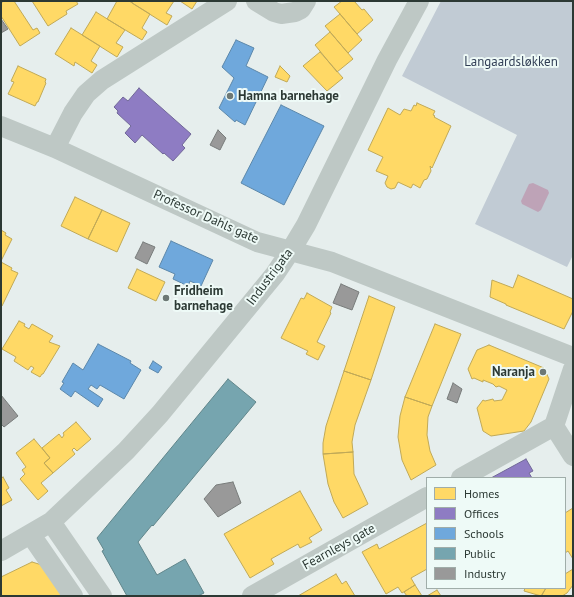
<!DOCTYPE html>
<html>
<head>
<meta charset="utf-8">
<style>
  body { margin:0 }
  #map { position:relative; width:574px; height:597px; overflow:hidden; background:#e6eeed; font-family:"PT Sans",sans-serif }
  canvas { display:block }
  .frame { position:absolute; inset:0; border:2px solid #2c3934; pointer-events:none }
  .legend { position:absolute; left:426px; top:477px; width:140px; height:112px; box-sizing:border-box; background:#eefaf7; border:1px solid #a0ada9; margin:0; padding:5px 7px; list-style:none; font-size:12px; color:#2c3934 }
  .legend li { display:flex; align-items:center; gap:8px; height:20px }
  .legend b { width:20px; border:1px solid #a0ada9 }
</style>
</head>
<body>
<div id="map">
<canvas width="574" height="597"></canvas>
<div class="frame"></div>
<ul class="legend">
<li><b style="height:11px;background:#ffd966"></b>Homes</li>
<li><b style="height:11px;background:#8e7cc3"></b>Offices</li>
<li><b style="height:11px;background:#6fa8dc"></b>Schools</li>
<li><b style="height:11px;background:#76a5af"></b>Public</li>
<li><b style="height:11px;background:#999"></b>Industry</li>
</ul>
</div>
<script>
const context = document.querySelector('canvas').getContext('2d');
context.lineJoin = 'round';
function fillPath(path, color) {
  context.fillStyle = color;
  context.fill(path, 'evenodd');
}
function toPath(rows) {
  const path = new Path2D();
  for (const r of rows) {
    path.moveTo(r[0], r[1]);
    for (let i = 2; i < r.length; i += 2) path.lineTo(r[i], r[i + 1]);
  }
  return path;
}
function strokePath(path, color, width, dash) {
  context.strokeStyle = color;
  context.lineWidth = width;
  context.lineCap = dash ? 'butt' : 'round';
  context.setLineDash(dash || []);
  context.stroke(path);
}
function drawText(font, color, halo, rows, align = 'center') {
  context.font = font + ' "PT Sans",sans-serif';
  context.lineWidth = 4;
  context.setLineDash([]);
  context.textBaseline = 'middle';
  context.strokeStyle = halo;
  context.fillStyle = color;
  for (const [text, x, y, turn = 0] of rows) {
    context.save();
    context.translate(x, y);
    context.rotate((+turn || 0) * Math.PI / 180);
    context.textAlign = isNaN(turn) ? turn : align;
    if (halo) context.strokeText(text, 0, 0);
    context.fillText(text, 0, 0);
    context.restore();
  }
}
fillPath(toPath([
  [441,1,573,1,573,255,567,267,475,224,517,135,402,76]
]), '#c1cbd4');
fillPath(toPath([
  [533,183,548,190,549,193,541,210,538,212,522,204,521,201,529,184]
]), '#bea3b7');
const homes = toPath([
  [4,1,14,1,33,30,37,28,40,33,20,46,1,16,1,3,4,1],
  [32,1,76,1,78,4,66,11,67,14,48,26,32,1],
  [117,1,129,1,150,14,142,28,147,32,142,40,107,19,117,1],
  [133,1,174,1,166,13,172,16,167,25,132,3,133,1],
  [180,1,197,1,192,9,180,1],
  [342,1,354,1,362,10,364,9,373,20,357,34,334,7,342,1],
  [96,12,125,30,116,43,123,47,117,57,82,35,96,12],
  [340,14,362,40,348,53,325,26,340,14],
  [71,28,100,46,91,61,97,65,92,73,75,62,74,66,55,54,71,28],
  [330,32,353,59,337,72,315,45,330,32],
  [320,52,343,78,327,91,303,66,320,52],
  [18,66,46,79,45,82,46,83,38,102,37,102,35,106,8,94,14,82,11,81,18,66],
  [280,66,290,76,287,82,275,77,280,66],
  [417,103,435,111,433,115,435,116,434,117,451,126,432,168,430,166,431,171,427,179,424,180,420,188,413,184,411,188,398,182,395,188,391,189,387,187,385,183,388,176,376,171,383,157,368,150,388,108,400,115,404,109,411,111,414,105,416,106,417,103],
  [75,197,102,210,88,239,61,226,75,197],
  [102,210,130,223,117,252,88,239,102,210],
  [1,230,6,233,5,235,12,239,1,261,1,230],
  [1,262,12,268,11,270,18,273,2,306,1,305,1,262],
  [137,269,165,282,156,301,128,288,137,269],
  [518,275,573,299,573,311,564,329,506,305,506,304,490,297,492,280,513,288,518,275],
  [307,293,332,307,330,312,331,313,317,342,325,346,318,360,306,354,308,351,281,338,301,298,304,299,307,293],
  [369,296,395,307,371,380,344,371,369,296],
  [19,321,25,324,24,326,29,329,32,324,53,336,49,342,60,346,43,374,42,374,40,377,31,372,34,368,31,366,28,370,14,361,16,357,2,349,19,321],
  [435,324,461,334,432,406,405,397,435,324],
  [489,345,544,368,549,379,531,422,524,431,491,436,483,431,477,408,483,400,485,401,493,399,494,401,502,400,507,390,499,386,496,387,493,384,483,380,483,382,474,378,472,379,468,369,477,350,489,345],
  [344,371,371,380,355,425,352,442,353,452,323,454,323,443,326,426,344,371],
  [405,397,432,406,428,417,427,435,430,451,436,465,411,480,402,460,398,437,400,416,405,397],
  [76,422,91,439,77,451,74,448,72,450,75,454,53,473,44,463,50,458,42,448,59,434,62,438,64,435,63,433,76,422],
  [34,439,50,458,44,463,53,473,41,483,48,491,38,500,20,479,25,474,22,470,26,467,16,453,34,439],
  [353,452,354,474,368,504,343,518,334,502,328,484,323,454,353,452],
  [3,477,9,488,6,490,12,500,1,506,1,479,3,477],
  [300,491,322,530,309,538,312,542,300,548,298,544,271,559,274,564,250,578,224,534,300,491],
  [573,508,573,559,568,551,565,553,565,513,573,508],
  [427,523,427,569,411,578,415,585,402,593,398,587,386,594,362,552,377,544,379,549,427,523],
  [32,562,42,565,65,596,1,596,1,577,32,562],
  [573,569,573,585,567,593,562,596,544,596,542,595,546,588,565,588,565,574,573,569],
  [336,574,342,584,346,581,355,596,298,596,336,574],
  [415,585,422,596,407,596,404,592,415,585],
  [525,588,546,588,541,596,524,591,525,588],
  [437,590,441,596,427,596,437,590]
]);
fillPath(homes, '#ffd966');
strokePath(homes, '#c0a957', 1);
const offices = toPath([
  [139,88,191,134,182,145,185,148,173,161,164,153,163,154,142,135,135,143,125,133,131,126,117,113,118,111,114,107,123,97,128,101,139,88],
  [526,459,533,471,529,473,532,478,491,478,526,459]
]);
fillPath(offices, '#8e7cc3');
strokePath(offices, '#716898', 1);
const schools = toPath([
  [236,40,254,48,246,66,268,77,245,125,236,120,235,122,219,108,234,78,222,67,236,40],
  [281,105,324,126,284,205,241,183,281,105],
  [171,241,213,260,201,286,190,281,188,286,173,279,175,274,159,267,171,241],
  [98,344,131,361,130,363,141,370,124,399,100,385,97,389,91,385,88,389,103,399,98,407,75,391,71,397,60,389,64,383,62,382,73,363,83,370,98,344],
  [153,361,162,367,158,373,149,368,153,361]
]);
fillPath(schools, '#6fa8dc');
strokePath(schools, '#5b87aa', 1);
const public = toPath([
  [228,379,256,402,153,526,152,525,138,542,157,575,185,559,204,593,198,596,127,596,102,551,104,550,97,538,228,379]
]);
fillPath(public, '#76a5af');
strokePath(public, '#60858a', 1);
const industry = toPath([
  [1,19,8,29,1,33,1,19],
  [218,130,226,138,220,150,210,145,218,130],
  [143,242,155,247,147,264,135,258,143,242],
  [341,284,359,292,352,310,333,303,341,284],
  [453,383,462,389,457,403,447,399,453,383],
  [1,395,18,416,4,427,1,424,1,395],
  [233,482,241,503,218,517,204,499,216,485,233,482]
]);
fillPath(industry, '#999');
strokePath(industry, '#787c7b', 1);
strokePath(toPath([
  [256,1,274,12,281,14,295,12,301,9,306,1],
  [1,126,55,148,257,242,332,262,573,357],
  [55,148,73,113,86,94,102,80,227,1],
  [573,369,554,426,573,456],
  [461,478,554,426],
  [51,522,102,596],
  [31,535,73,596],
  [1,551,51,522,126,451,160,414,275,274,291,250,306,225,387,60,419,1],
  [252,596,427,497]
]), '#bec8c5', 20);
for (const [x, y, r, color] of [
  [230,96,4,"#6d7875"],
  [166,298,4,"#6d7875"],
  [543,372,4,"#6d7875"]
]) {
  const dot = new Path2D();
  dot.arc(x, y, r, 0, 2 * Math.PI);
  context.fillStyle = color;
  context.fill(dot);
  strokePath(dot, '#eefaf7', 1.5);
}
drawText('13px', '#313e55', '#eefaf7', [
  ["Langaardsløkken",511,62]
]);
drawText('bold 13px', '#2c3934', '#eefaf7', [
  ["Hamna barnehage",238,96],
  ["Fridheim",174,291],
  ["barnehage",174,306],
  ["Naranja",535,372,"right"]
], 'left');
drawText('13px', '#2c3934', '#eefaf7', [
  ["Professor Dahls gate",206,217,24],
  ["Industrigata",270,277,-53],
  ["Fearnleys gate",339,547,-29]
]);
</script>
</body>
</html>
